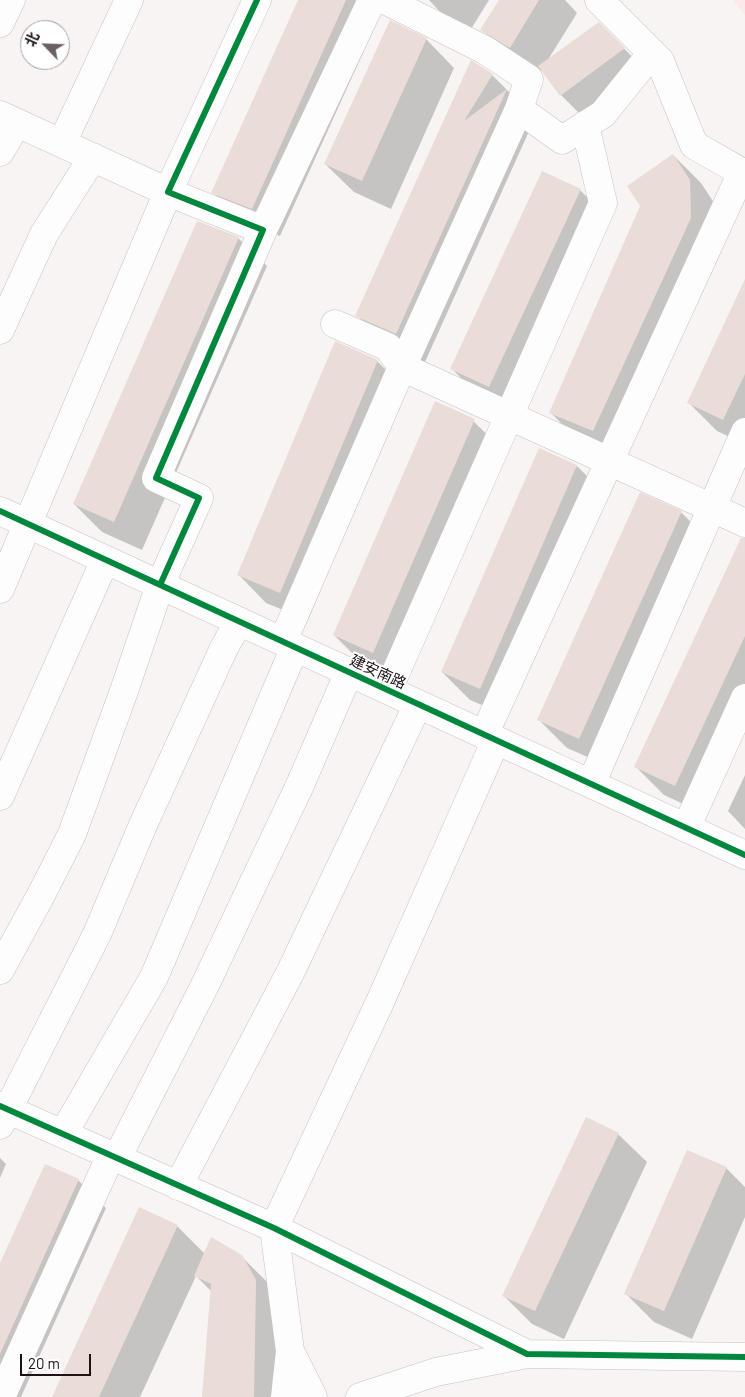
<!DOCTYPE html>
<html>
<head>
<meta charset="utf-8">
<style>
  body { margin:0 }
  #map { position:relative; width:745px; height:1397px; overflow:hidden; background:#f8f4f4; font-family:Barlow,"Noto Sans SC",sans-serif }
  canvas { display:block }
  .north { position:absolute; left:20px; top:20px; width:50px; height:50px; box-sizing:border-box; background:#fff; border:1px solid #a5a0a1; border-radius:50%; rotate:294deg; font-size:14px; font-weight:700; line-height:20px; text-align:center; color:#1f1215 }
  .north::after { content:''; display:block; margin:auto; width:18px; height:22px; background:#6b6163; clip-path:polygon(50% 0,100% 100%,50% 72%,0 100%) }
  .scale { position:absolute; left:20px; top:1354px; width:71px; height:22px; box-sizing:border-box; border:2px solid #1f1215; border-top:0; padding-left:6px; font-size:15px; line-height:18px; white-space:nowrap; color:#1f1215; -webkit-text-stroke:4px #fff; paint-order:stroke }
</style>
</head>
<body>
<div id="map">
<canvas width="745" height="1397"></canvas>
<div class="north">北</div>
<div class="scale">20 m</div>
</div>
<script>
const context = document.querySelector('canvas').getContext('2d');
context.lineJoin = 'round';
function fillPath(path, color) {
  context.fillStyle = color;
  context.fill(path, 'evenodd');
}
function toPath(rows) {
  const path = new Path2D();
  for (const r of rows) {
    path.moveTo(r[0], r[1]);
    for (let i = 2; i < r.length; i += 2) path.lineTo(r[i], r[i + 1]);
  }
  return path;
}
function strokePath(path, color, width, dash) {
  context.strokeStyle = color;
  context.lineWidth = width;
  context.lineCap = dash ? 'butt' : 'round';
  context.setLineDash(dash || []);
  context.stroke(path);
}
function drawText(font, color, halo, rows, align = 'center') {
  context.font = font + ' Barlow,"Noto Sans SC",sans-serif';
  context.lineWidth = 4;
  context.setLineDash([]);
  context.textBaseline = 'middle';
  context.strokeStyle = halo;
  context.fillStyle = color;
  for (const [text, x, y, turn = 0] of rows) {
    context.save();
    context.translate(x, y);
    context.rotate((+turn || 0) * Math.PI / 180);
    context.textAlign = isNaN(turn) ? turn : align;
    if (halo) context.strokeText(text, 0, 0);
    context.fillText(text, 0, 0);
    context.restore();
  }
}
fillPath(toPath([
  [733,0,745,0,745,15]
]), '#fbeaec');
fillPath(toPath([
  [299,0,355,0,377,22,280,236,241,220,213,192],
  [429,0,489,0,471,29,442,14],
  [501,0,565,0,577,13,546,63,599,23,652,77,589,123,561,95,542,69,538,75,511,59,483,30],
  [426,39,454,68,391,209,354,192,325,164],
  [471,62,492,75,535,118,425,362,385,344,357,315],
  [673,155,701,183,718,209,621,458,579,441,551,413],
  [580,190,608,218,517,414,480,397,452,369],
  [198,222,238,238,267,266,142,550,102,532,74,504],
  [745,282,745,444,717,431,689,403],
  [377,361,405,389,308,620,266,603,238,574],
  [471,419,500,447,401,680,362,663,334,635],
  [577,466,605,494,508,716,470,700,442,672],
  [681,512,709,541,608,766,567,748,539,720],
  [745,547,745,724,703,813,664,795,636,767],
  [745,775,745,829,728,811],
  [618,1134,647,1162,564,1339,532,1324,503,1295],
  [0,1158,6,1164,0,1178],
  [726,1168,745,1187,745,1217,692,1339,654,1322,626,1294],
  [78,1180,106,1208,21,1397,0,1397,0,1266],
  [140,1209,177,1226,205,1254,241,1256,270,1285,282,1397,203,1397,212,1292,196,1276,140,1397,53,1397]
]), '#0003');
fillPath(toPath([
  [298,0,346,0,252,209,211,193],
  [499,0,539,0,510,48,480,30],
  [390,20,427,38,362,181,324,164],
  [599,22,625,48,560,96,538,66],
  [471,60,493,74,464,121,507,89,396,334,355,316],
  [673,154,690,180,691,218,593,431,549,413,640,206,627,186],
  [542,171,581,189,489,387,450,369],
  [197,221,239,237,114,522,73,504],
  [745,279,745,374,723,420,687,403],
  [335,341,378,360,280,593,237,575],
  [435,401,475,419,373,653,333,635],
  [539,448,577,465,480,689,441,672],
  [640,492,682,511,579,739,537,720],
  [741,538,745,538,745,636,675,786,634,767],
  [586,1117,619,1133,535,1311,502,1296],
  [687,1150,727,1167,664,1311,624,1294],
  [45,1164,79,1179,0,1354,0,1263],
  [139,1207,178,1225,99,1397,52,1397],
  [211,1237,242,1255,256,1280,254,1397,202,1397,211,1284,194,1276]
]), '#eadcd7');
const minor = toPath([
  [385,0,485,50,529,79,519,109],
  [599,0,660,61,694,145,745,174],
  [0,23,11,0],
  [0,115,168,192,0,589],
  [62,143,129,0],
  [0,152,17,123],
  [263,230,372,0],
  [335,324,388,347,402,367,519,109,562,140,603,114,652,53],
  [0,330,44,234,93,157],
  [0,511,745,855],
  [283,641,402,367,745,523],
  [388,690,603,203,585,125],
  [484,735,742,172],
  [591,784,745,432],
  [0,796,105,560],
  [686,828,745,698],
  [0,970,41,895,72,834,124,691,160,585,199,498,156,478,263,230,168,192,257,0],
  [0,1106,274,1228,527,1354,745,1357],
  [0,1125,97,934,143,825,224,648,239,621],
  [63,1134,154,977,295,647],
  [117,1158,204,987,300,785,349,672],
  [178,1186,291,971,418,704],
  [290,1351,313,1397],
  [1,1397,111,1155],
  [285,1397,290,1351,274,1228,379,1004,496,740],
  [360,1397,436,1372,527,1354]
]);
strokePath(minor, '#c9c0c1', 29);
strokePath(minor, '#fefdfd', 28);
strokePath(toPath([
  [0,511,745,855],
  [160,585,199,498,156,478,263,230,168,192,257,0],
  [0,1106,274,1228,527,1354,745,1357]
]), '#00873e', 6);
drawText('15px', '#1f1215', '#fff', [
  ["建安南路",378,672,25]
]);
</script>
</body>
</html>
